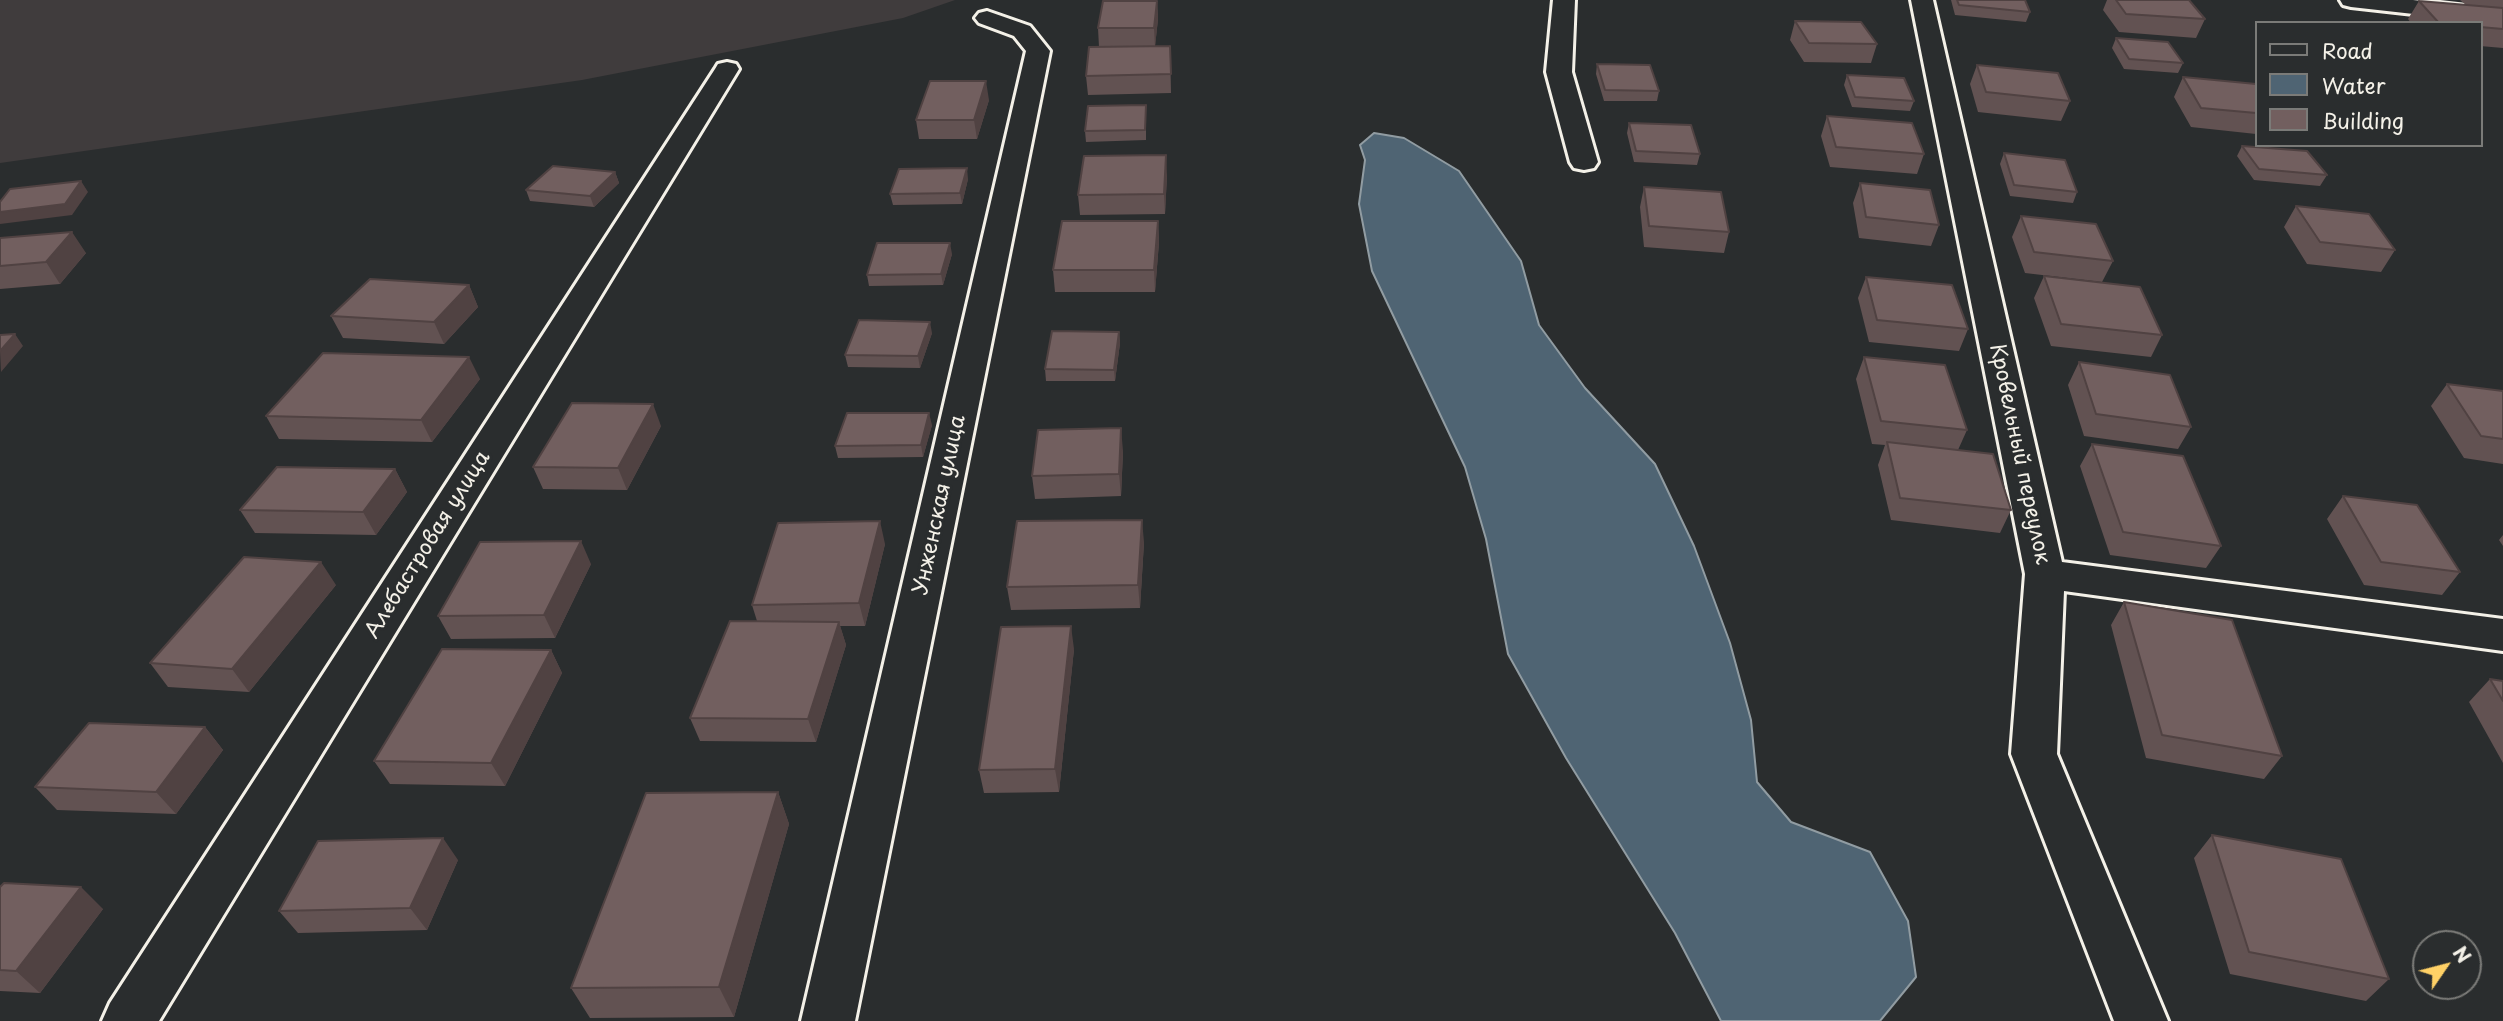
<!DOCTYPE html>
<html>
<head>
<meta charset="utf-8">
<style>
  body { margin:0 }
  #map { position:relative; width:2503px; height:1021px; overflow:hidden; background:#2a2d2e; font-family:"Playpen Sans",sans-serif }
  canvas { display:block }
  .legend { position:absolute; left:2255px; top:21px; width:228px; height:126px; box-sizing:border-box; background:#2a2d2e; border:2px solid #7b7b78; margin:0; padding:9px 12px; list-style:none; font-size:21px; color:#f4f1e8 }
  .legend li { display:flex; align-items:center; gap:14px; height:35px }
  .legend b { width:35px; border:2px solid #7b7b78 }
  .north { position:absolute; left:2412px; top:930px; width:70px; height:70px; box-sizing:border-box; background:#2a2d2e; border:2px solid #7b7b78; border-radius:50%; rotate:55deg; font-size:19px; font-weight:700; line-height:28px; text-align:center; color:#f4f1e8 }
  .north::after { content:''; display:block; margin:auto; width:24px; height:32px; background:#ffd166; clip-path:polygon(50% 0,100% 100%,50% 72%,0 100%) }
</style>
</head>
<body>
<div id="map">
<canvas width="2503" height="1021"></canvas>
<ul class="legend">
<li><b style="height:9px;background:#2a2d2e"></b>Road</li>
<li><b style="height:19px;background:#4f6473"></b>Water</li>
<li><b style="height:19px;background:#725f5f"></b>Building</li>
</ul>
<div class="north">N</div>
</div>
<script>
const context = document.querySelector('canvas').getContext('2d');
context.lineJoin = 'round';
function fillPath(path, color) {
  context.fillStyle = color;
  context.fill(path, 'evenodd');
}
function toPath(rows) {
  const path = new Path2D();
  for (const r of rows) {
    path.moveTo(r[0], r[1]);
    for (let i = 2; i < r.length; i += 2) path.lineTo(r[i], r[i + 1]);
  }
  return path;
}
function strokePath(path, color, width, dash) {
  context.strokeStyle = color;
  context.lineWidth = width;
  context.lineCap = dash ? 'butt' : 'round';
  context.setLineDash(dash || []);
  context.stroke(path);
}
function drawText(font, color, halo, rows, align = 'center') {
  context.font = font + ' "Playpen Sans",sans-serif';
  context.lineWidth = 6;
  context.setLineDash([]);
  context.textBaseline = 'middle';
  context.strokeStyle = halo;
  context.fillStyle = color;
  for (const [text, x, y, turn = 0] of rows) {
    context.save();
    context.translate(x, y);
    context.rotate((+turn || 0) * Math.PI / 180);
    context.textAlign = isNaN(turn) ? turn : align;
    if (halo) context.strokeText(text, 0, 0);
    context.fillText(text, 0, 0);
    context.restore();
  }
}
fillPath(toPath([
  [0,0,955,0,903,18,582,80,0,163]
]), '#403c3d');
const water = toPath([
  [1374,133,1404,138,1459,171,1521,261,1539,325,1585,388,1655,464,1694,546,1730,643,1751,720,1757,782,1791,822,1870,852,1908,921,1916,977,1880,1021,1721,1021,1675,933,1566,758,1508,654,1486,539,1465,467,1372,271,1359,204,1365,160,1360,145,1374,133]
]);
fillPath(water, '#4f6473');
strokePath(water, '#919ca2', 2);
const minor = toPath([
  [1553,0,1575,0,1572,72,1598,162,1594,168,1584,170,1574,168,1570,162,1546,72,1553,0],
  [1911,0,1933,0,2062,562,2503,619,2503,651,2064,591,2057,754,2168,1021,2114,1021,2011,754,2025,574,1911,0],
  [2340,0,2413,0,2503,10,2503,24,2351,7,2343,5,2340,0],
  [987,11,1030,26,1050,51,855,1021,801,1021,1026,51,1014,36,979,23,975,18,979,13,987,11],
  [727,62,736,64,739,69,159,1021,102,1021,110,1003,715,69,718,64,727,62]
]);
strokePath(minor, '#f4f1e8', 6);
fillPath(minor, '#2a2d2e');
fillPath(toPath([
  [1951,0,2025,0,2030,12,2026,22,1955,15],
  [2107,0,2189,0,2205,19,2196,38,2119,32,2103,10],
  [2460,0,2503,0,2503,48,2480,46,2480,23,2411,23,2408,19,2419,1,2466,5],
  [1157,1,1158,19,1155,46,1170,46,1171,93,1088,95,1086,76,1099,47,1098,28],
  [1795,21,1877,44,1871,63,1804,62,1790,40],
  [2116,38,2183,63,2178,73,2124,69,2112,48],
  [1597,64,1659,91,1657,101,1604,101,1596,74],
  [1977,65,2070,101,2061,121,1978,112,1970,84],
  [1847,75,1914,101,1910,111,1852,107,1844,85],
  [2183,77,2256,84,2256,134,2191,127,2174,97],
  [989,100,977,139,919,139,916,120],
  [1146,105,1146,140,1086,142,1085,131],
  [1827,116,1924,154,1917,174,1830,167,1821,136],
  [1629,123,1700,154,1697,165,1634,162,1627,133],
  [2242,146,2327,175,2320,186,2254,180,2237,156],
  [2004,153,2077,192,2073,203,2010,196,2000,164],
  [615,172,619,183,594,207,530,201,526,190],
  [1167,175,1165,214,1080,215,1078,195],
  [968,179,962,204,893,205,890,194],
  [1860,183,1939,225,1931,246,1859,238,1853,203],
  [1644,187,1729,232,1724,253,1644,247,1640,207],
  [2296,206,2395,250,2381,272,2307,264,2284,227],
  [2021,216,2113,261,2102,282,2025,273,2012,237],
  [1158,221,1159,242,1155,292,1055,292,1053,270],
  [0,238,86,253,60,284,0,289],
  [952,254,943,285,869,286,867,275],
  [2044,276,2162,335,2151,357,2051,346,2034,298],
  [1866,277,1968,329,1959,351,1869,342,1858,298],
  [469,285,478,307,444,344,343,338,331,316],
  [1119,332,1120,343,1115,381,1046,381,1045,369],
  [932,333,920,368,848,367,845,355],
  [1864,357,1967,430,1958,450,2011,510,2000,533,1891,520,1878,465,1885,445,1872,444,1856,379],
  [2079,362,2191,427,2178,449,2084,436,2068,385],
  [480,379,432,442,279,439,266,416],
  [2447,384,2503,391,2503,464,2464,458,2431,406],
  [932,425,923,457,838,458,835,446],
  [661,426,627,490,543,489,533,467],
  [2092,444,2221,546,2206,568,2110,555,2080,466],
  [1123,451,1121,496,1035,499,1032,476],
  [395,469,407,492,376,535,255,533,240,510],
  [2343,496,2460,572,2442,595,2364,585,2327,519],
  [2503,535,2503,546,2499,540],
  [1144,542,1140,608,1011,610,1007,587],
  [885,544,865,626,840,626,846,645,816,742,700,741,690,718,757,621,752,605],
  [591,564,555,638,451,639,438,616],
  [336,585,249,692,168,687,150,663],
  [2124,602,2282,756,2264,779,2146,758,2111,625],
  [1074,649,1059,792,984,793,979,770],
  [551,650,562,673,505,786,390,784,374,761],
  [2490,679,2503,681,2503,763,2469,702],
  [205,727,223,750,176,814,57,810,35,787],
  [778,792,789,824,734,1017,590,1018,571,988],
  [2212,835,2389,979,2366,1001,2230,974,2194,858],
  [458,860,427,930,298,933,279,911],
  [0,887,103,909,40,993,0,991]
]), '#625252');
fillPath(toPath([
  [1157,1,1158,19,1155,47,1154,28],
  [986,81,989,100,977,139,974,120],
  [1166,155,1167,175,1165,214,1164,194],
  [967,168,968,179,962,204,960,193],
  [615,172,619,183,594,207,590,196],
  [81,181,88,192,72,215,0,224,0,212],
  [1158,221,1159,242,1155,292,1154,270],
  [72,232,86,253,60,284,46,262],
  [950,243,952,254,943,285,941,274],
  [469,285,478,307,444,344,434,322],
  [930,322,932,333,920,368,918,356],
  [1119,332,1120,343,1115,381,1114,370],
  [15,334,23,346,1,372,0,351],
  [469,357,480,379,432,442,421,420],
  [653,404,661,426,627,490,618,468],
  [929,413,932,425,923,457,921,445],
  [1121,428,1123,451,1121,496,1119,474],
  [395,469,407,492,376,535,363,512],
  [1142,520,1144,542,1140,608,1138,585],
  [880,521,885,544,865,626,859,603],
  [581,541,591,564,555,638,544,615],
  [321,562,336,585,249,692,232,669],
  [839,622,846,645,816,742,808,719],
  [1071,626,1074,649,1059,792,1055,769],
  [551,650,562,673,505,786,491,763],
  [205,727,223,750,176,814,156,792],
  [778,792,789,824,734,1017,719,987],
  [443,838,458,860,427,930,410,908],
  [81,887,103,909,40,993,16,971]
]), '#504242');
const building = toPath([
  [1957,0,2025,0,2030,12,1959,5,1957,0],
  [2116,0,2189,0,2205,19,2126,14,2116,0],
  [1103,1,1157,1,1154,28,1098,28,1103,1],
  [2419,1,2503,8,2503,29,2480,27,2480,23,2439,23,2419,1],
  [1795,21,1861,22,1877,44,1809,43,1795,21],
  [2116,38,2168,42,2183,63,2129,59,2116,38],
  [1170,46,1171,74,1086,76,1089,47,1170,46],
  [1597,64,1650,65,1659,91,1605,90,1597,64],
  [1977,65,2058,73,2070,101,1986,92,1977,65],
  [1847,75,1904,78,1914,101,1855,97,1847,75],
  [2183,77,2256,84,2256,113,2201,108,2183,77],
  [930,81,986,81,974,120,916,120,930,81],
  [1146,105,1145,130,1085,131,1088,106,1146,105],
  [1827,116,1912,123,1924,154,1836,147,1827,116],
  [1629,123,1691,125,1700,154,1636,151,1629,123],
  [2242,146,2307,151,2327,175,2259,169,2242,146],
  [2004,153,2065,160,2077,192,2014,185,2004,153],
  [1166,155,1164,194,1078,195,1084,156,1166,155],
  [553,166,615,172,590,196,526,190,553,166],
  [967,168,960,193,890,194,899,169,967,168],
  [81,181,65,204,0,212,0,202,10,189,81,181],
  [1860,183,1930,190,1939,225,1866,217,1860,183],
  [1644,187,1721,192,1729,232,1649,226,1644,187],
  [2296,206,2369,214,2395,250,2320,242,2296,206],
  [2021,216,2096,224,2113,261,2034,252,2021,216],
  [1062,221,1158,221,1154,270,1053,270,1062,221],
  [72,232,46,262,0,266,0,238,72,232],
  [877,243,950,243,941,274,867,275,877,243],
  [2044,276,2140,287,2162,335,2061,324,2044,276],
  [1866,277,1952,285,1968,329,1877,320,1866,277],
  [370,279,469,285,434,322,331,316,370,279],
  [859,320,930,322,918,356,845,355,859,320],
  [1052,331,1119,332,1114,370,1045,369,1052,331],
  [15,334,0,351,0,335,15,334],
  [323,353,469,357,421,420,266,416,323,353],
  [1864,357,1945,365,1967,430,1881,421,1864,357],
  [2079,362,2170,375,2191,427,2096,414,2079,362],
  [2447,384,2503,391,2503,439,2481,436,2447,384],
  [572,403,653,404,618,468,533,467,572,403],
  [847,413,929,413,921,445,835,446,847,413],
  [1121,428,1119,474,1032,476,1038,430,1121,428],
  [1887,442,1993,454,2011,510,1900,498,1887,442],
  [2092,444,2183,456,2221,546,2123,532,2092,444],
  [277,467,395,469,363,512,240,510,277,467],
  [2343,496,2417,505,2460,572,2381,562,2343,496],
  [1142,520,1138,585,1007,587,1017,521,1142,520],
  [880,521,859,603,752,605,778,523,880,521],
  [581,541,544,615,438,616,480,542,581,541],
  [244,557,321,562,232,669,150,663,244,557],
  [2124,602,2232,620,2282,756,2162,735,2124,602],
  [730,621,839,622,808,719,690,718,730,621],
  [1071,626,1055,769,979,770,1001,627,1071,626],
  [442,649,551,650,491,763,374,761,442,649],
  [2490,679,2503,681,2503,701,2490,679],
  [89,723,205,727,156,792,35,787,89,723],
  [778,792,719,987,571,988,646,793,778,792],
  [2212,835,2341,859,2389,979,2249,952,2212,835],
  [443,838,410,908,279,911,318,841,443,838],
  [4,883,81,887,16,971,0,970,0,887,4,883]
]);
fillPath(building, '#725f5f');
strokePath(building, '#504242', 2);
drawText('21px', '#f4f1e8', '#2a2d2e', [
  ["Кровельный переулок",2019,454,78],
  ["Унженская улица",940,505,-78],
  ["Алебастровая улица",428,545,-58]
]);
</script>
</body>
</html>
